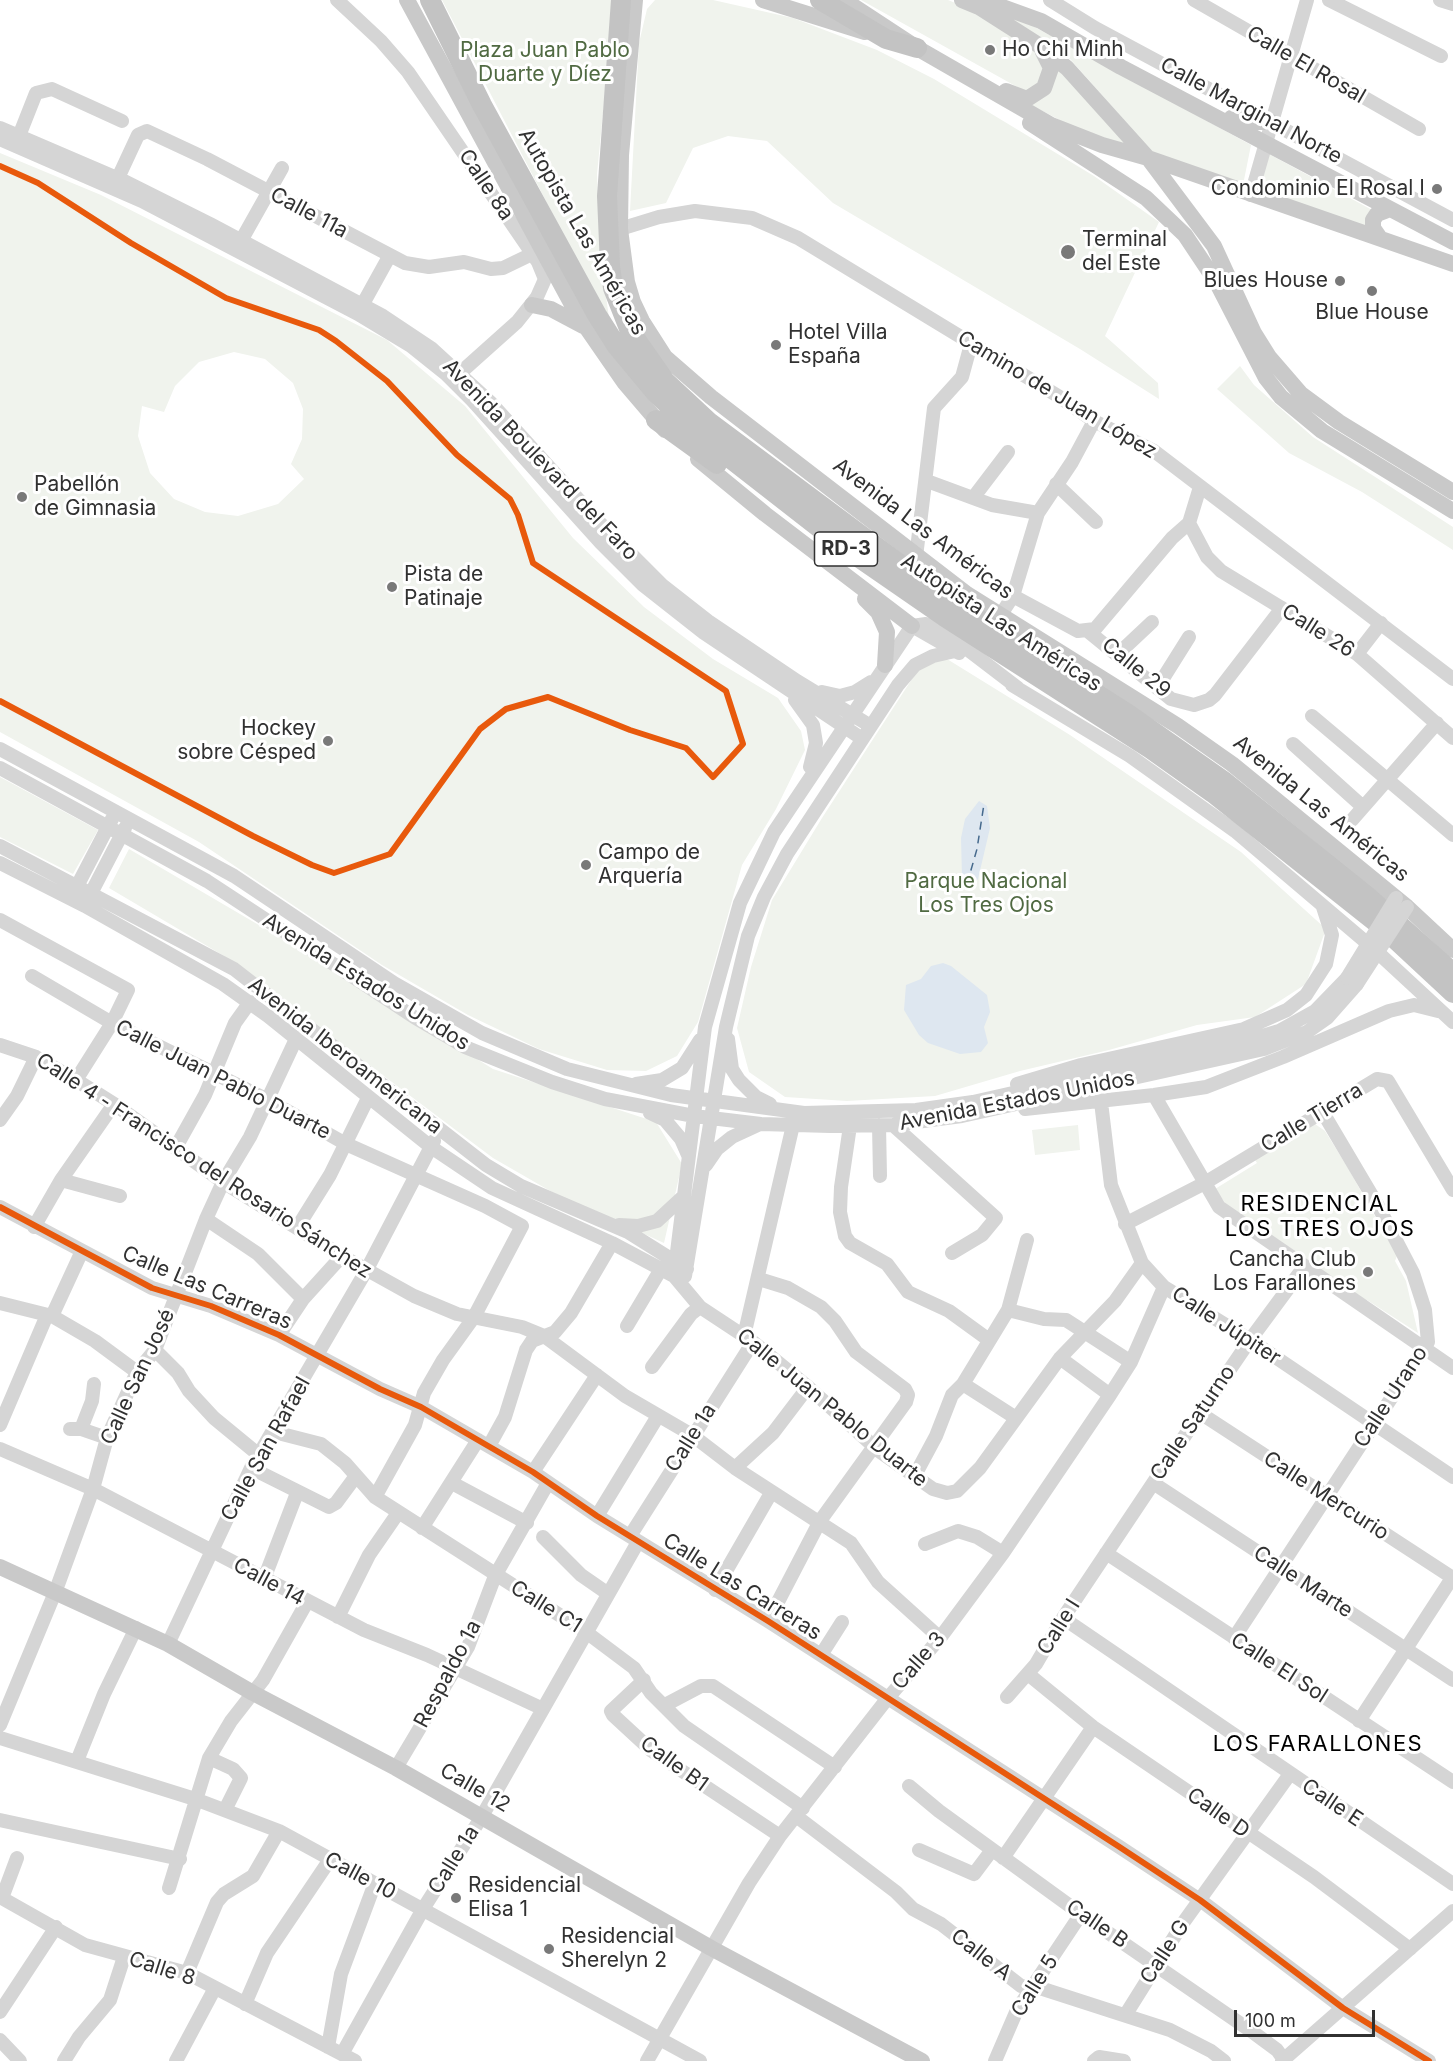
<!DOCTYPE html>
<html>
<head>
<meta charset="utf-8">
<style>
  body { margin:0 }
  #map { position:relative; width:1453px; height:2061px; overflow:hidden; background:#fff; font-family:Inter,sans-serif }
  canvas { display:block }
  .scale { position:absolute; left:1234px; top:2010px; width:141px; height:27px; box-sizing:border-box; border:3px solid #313131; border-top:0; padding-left:8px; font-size:18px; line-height:21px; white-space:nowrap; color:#313131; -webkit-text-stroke:4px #fff; paint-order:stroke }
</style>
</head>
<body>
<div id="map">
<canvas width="1453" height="2061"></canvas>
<div class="scale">100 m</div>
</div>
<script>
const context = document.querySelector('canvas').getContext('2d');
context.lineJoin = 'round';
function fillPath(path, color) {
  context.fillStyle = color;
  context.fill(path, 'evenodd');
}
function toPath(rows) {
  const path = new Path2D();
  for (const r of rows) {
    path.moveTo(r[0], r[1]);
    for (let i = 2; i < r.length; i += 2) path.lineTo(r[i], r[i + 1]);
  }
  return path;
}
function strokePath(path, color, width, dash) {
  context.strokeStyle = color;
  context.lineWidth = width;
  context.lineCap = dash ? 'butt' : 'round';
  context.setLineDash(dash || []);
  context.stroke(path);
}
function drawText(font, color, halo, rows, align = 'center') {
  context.font = font + ' Inter,sans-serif';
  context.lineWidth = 6;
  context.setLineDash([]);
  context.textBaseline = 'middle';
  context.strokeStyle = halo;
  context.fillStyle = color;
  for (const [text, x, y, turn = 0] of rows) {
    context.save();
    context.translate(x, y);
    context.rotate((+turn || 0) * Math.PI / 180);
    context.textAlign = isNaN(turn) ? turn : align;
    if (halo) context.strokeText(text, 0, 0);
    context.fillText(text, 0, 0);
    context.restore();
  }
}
fillPath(toPath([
  [442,0,614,0,597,174,600,253,610,325],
  [655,0,713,0,793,18,877,50,934,79,1094,176,1159,222,1105,336,1158,383,1159,399,1080,349,833,203,767,141,728,136,693,148,666,203,630,211,639,43,647,9],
  [861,0,948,0,970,9,1038,52,1045,76,1028,93],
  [998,12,1033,26,1251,145,1243,185,1156,156,1070,59],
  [1057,66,1131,149,1079,130,1031,105],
  [0,153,101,195,387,340,465,406,573,538,644,607,713,659,778,698,801,731,805,750,776,809,742,865,698,1022,677,1056,646,1071,607,1070,539,1049,468,1015,382,965,199,842,0,732],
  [234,352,265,359,293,383,303,409,302,439,291,464,304,479,278,504,238,516,205,512,174,499,150,473,138,436,142,406,164,412,175,386,199,362],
  [1269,154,1374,211,1370,230,1258,192],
  [1240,366,1254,385,1313,437,1453,527,1453,550,1362,492,1289,453,1217,389],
  [947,659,1070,735,1241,852,1326,929,1306,984,1255,1017,1197,1025,1109,1050,1020,1071,935,1096,847,1101,785,1097,749,1072,737,1028,751,967,772,900,822,818,921,665],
  [0,777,98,830,73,874,0,837],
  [129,849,281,938,493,1069,656,1122,682,1164,664,1243,552,1192,493,1158,224,956,109,888],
  [1315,1124,1325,1131,1348,1168,1397,1256,1395,1261,1406,1281,1418,1333,1367,1300,1364,1302,1228,1207,1215,1189,1257,1163,1255,1160],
  [1078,1125,1080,1150,1035,1155,1032,1130]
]), '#f0f3ed');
fillPath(toPath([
  [979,801,987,806,990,828,978,879,973,884,967,884,962,877,961,838,965,819],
  [943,963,951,966,987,995,990,1012,984,1027,988,1043,981,1052,960,1054,928,1043,919,1035,904,1010,906,985,921,979,931,966]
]), '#dee7f0');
strokePath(toPath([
  [967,884,977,849,984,804]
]), '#466a8d', 1.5, [8, 6]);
strokePath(toPath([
  [337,0,381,41,408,72,538,262,545,279,537,297,517,322,460,373],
  [1050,0,1095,28,1453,220],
  [1194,0,1419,129],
  [1329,0,1441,56],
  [1440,0,1453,4],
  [0,128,126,182,210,224,383,316,431,348,491,403,597,520,662,585,708,621,797,681,869,725],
  [19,136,36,93,52,89,122,121],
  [0,139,142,201,358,314,411,346,446,374,472,400,601,543,643,585,704,633,861,738],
  [118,178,138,135,147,131,207,159,405,263,429,267,464,262,491,269,503,268,532,254],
  [1251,195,1307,0],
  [620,229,659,217,695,211,752,218,798,238,1058,396,1094,421,1154,451,1453,679],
  [237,248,282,168],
  [359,311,390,255],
  [927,481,992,505,1038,513],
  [1056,484,1096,522],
  [973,498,1008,452],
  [1189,523,1207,557,1221,571,1357,654,1453,738],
  [916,557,934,408,962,377,971,344],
  [1013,596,1078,631,1095,629,1172,538,1189,523,1200,487],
  [1000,616,1013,596,1038,513,1072,462,1094,421],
  [912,626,959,653],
  [1089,632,1171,699,1194,705,1209,700,1215,695,1282,608],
  [1119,653,1152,622],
  [1357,654,1381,623],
  [1012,685,1130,756,1235,831,1374,949,1453,1022],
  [1157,688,1189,637],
  [822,692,840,696,855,692,871,682],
  [795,700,813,725,816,743,810,767],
  [1312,716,1453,835],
  [1293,744,1363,807],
  [0,749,234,876,394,983,482,1033,567,1069,671,1095,804,1113,916,1110,973,1102,1256,1038,1279,1031,1315,1011,1347,978],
  [0,768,207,881,414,1017,465,1047,552,1082,605,1099,694,1116,761,1124,830,1126,893,1125,962,1116,1264,1049,1307,1032,1327,1018,1357,984],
  [1352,820,1437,723],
  [0,846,234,969,486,1165,521,1186,628,1232,687,1269],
  [0,863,85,906,223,984,268,1016,431,1147,492,1188,612,1243,674,1276,700,1307,753,1342,808,1387,879,1451,933,1489,947,1493,957,1491,980,1468,1060,1358,1115,1301,1142,1263],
  [74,892,112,819],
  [87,901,125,828],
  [0,920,128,990,112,1023,76,1080],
  [32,976,112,1023,268,1100,346,1144,485,1206,522,1226,474,1317,443,1360,424,1393,415,1425,375,1497],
  [728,1039,732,1069,739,1080,756,1097,770,1104],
  [0,1045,36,1057,76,1080,114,1104,223,1182,342,1256,414,1296,457,1314,522,1327,544,1336,625,1396,692,1435,735,1468,851,1543,878,1582,940,1638],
  [636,1084,662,1080,682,1068,700,1040],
  [1017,1084,1081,1065,1244,1029,1287,1010,1306,995,1326,964,1332,935,1323,907],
  [1154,1095,1219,1207,1453,1368],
  [1101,1102,1111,1185,1142,1263,1164,1287,1250,1340,1453,1477],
  [1025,1109,1154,1095,1206,1087,1283,1057,1389,1011,1414,1005,1438,1011],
  [650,1113,665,1120,681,1139,688,1155],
  [0,1120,17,1096,36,1057],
  [879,1125,880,1176],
  [893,1125,996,1218,982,1235,952,1253],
  [850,1126,841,1187,840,1212,845,1236,850,1243,887,1264,908,1292,949,1311,989,1340],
  [176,1147,205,1095,235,1023,250,1002],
  [706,1165,717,1149,732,1137,758,1125],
  [61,1180,120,1196],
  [0,1207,152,1288,211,1306,279,1335,380,1389,421,1407,533,1472,597,1516,768,1621,1118,1846,1200,1900,1343,2008,1429,2061],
  [206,1219,258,1254,303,1299],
  [1125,1224,1203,1184,1377,1079,1388,1081,1453,1190],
  [619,1225,638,1226,657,1221,684,1196],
  [34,1227,61,1180,114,1104],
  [297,1228,330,1175,368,1098],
  [674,1276,705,1027,740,903,774,832,912,626,926,624,942,630,1018,688],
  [685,1276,726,1027,748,936,764,897,787,854,898,685,915,665,933,656,955,651],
  [759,1279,788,1288,821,1307,835,1321,856,1352,905,1389,908,1395,906,1402,820,1521,768,1621],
  [0,1303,52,1316,95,1341,137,1372],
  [1008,1310,1044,1319,1066,1320,1131,1362],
  [52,1316,82,1251],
  [627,1326,661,1269],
  [279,1335,303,1299,342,1256],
  [744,1336,793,1125],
  [155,1350,178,1373,189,1391,214,1418,259,1455],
  [1060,1358,1110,1395],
  [652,1367,691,1314,700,1307],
  [963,1384,1016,1418],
  [1200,1413,1453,1578],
  [0,1425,47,1315],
  [70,1429,81,1429,107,1438],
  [81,1429,92,1401,94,1384],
  [274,1432,321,1444,345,1463,375,1497,586,1632,634,1668,651,1693,684,1726,803,1808],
  [489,1446,505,1417,526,1350,532,1341,555,1332,571,1313,612,1243],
  [0,1449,93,1489,364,1630,427,1655,541,1708],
  [251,1468,329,1507,336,1503,356,1476],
  [735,1468,773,1433,808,1387],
  [533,1472,597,1375],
  [914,1477,936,1436,952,1395,963,1384,1008,1310,1027,1240],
  [452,1483,527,1523],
  [1153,1483,1453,1680],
  [597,1516,658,1416],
  [422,1528,478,1440],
  [630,1536,753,1342],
  [543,1537,581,1575,607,1593],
  [925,1544,958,1531,977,1537,1003,1553],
  [1106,1553,1453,1782],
  [264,1579,297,1493],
  [715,1590,771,1493],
  [338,1617,369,1555,398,1513],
  [1063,1618,1453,1884],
  [1234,1638,1428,1342,1425,1310,1413,1273,1377,1204,1322,1111],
  [168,1644,251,1468,366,1271,434,1141],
  [821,1655,842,1622],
  [1028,1674,1093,1727,1314,1877,1410,1949],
  [644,1680,611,1711,613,1715,652,1751,780,1836],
  [1007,1697,1036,1664,1063,1618,1200,1413,1250,1340,1304,1267],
  [665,1705,701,1686,713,1686,835,1767],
  [1359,1721,1452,1578],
  [0,1725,56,1590,93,1489,107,1438,137,1372,155,1350,206,1219,223,1182,250,1137,296,1039],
  [0,1738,195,1799,279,1831,700,2061],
  [209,1758,233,1769,241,1778,225,1810],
  [77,1761,104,1694,136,1628],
  [396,1768,468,1647,495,1576,548,1483],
  [909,1786,939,1811,1081,1914,1254,2033,1277,2050,1285,2061],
  [796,1816,896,1892,913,1909,941,1924,1021,1986,1043,1989,1170,2030,1211,2051,1224,2061],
  [0,1820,180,1859],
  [919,1850,974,1874,992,1850],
  [1003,1858,1093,1727],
  [169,1888,209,1758,231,1721,263,1680,307,1602],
  [0,1897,85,1945,187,1973,355,2061],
  [2,1898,17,1858],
  [187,1973,217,1902,224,1894,253,1876,279,1831],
  [245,2004,267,1953,329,1861],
  [0,2012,56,1927],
  [1126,2014,1183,1923,1290,1774],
  [0,2040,20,2061],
  [328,2047,341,1974,375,1883],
  [342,2054,423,1909,481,1818,638,1542],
  [64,2061,79,2037,110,2000,124,1957],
  [176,2061,215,1988],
  [647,2061,749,1883,780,1836,887,1699,940,1638,1003,1553,1110,1395,1131,1362,1164,1287],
  [995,2061,1017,2010,1081,1914],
  [1094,2061,1099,2057,1124,2061],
  [1282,2061,1453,1911]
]), '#d5d5d5', 14);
strokePath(toPath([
  [407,0,577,314,624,382,665,430],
  [635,0,621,155,620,229,627,282,633,302,642,321,665,357,711,397,967,594,1178,726,1232,764,1407,907,1453,950],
  [763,0,865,32],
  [844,0,917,48,1051,125,1102,145,1148,158,1453,264],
  [962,0,979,7,1037,44,1067,68,1148,158,1214,246,1254,333,1269,357,1301,394,1339,422,1453,492],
  [983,0,1041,21,1121,67,1453,242],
  [1006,91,1027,99,1044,88,1051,68,1043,52],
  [1231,118,1252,122,1271,122],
  [1030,123,1146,198,1185,235,1217,283,1266,378,1281,397,1322,431,1453,511],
  [1380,238,1373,228,1373,220,1377,214,1390,209],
  [532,305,551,309,583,326],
  [698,459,765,514,912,626],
  [865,599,878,612,887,632,885,665],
  [0,1567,168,1644,253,1693,396,1768,711,1948,922,2061]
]), '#c9c9c9', 16);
strokePath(toPath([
  [430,0,482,105,597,315,616,345,655,392,694,430,848,550,945,617,1151,749,1213,793,1382,927,1453,993],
  [621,0,607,196,610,266,613,288,630,331,665,381,709,422,944,597,1128,714,1225,782,1367,896,1453,973],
  [820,0,886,39,917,48],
  [656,420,717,464]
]), '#c3c3c3', 20);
strokePath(toPath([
  [1347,978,1396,898],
  [1357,984,1407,907]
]), '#d5d5d5', 14);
strokePath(toPath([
  [0,166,38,183,131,243,226,298,319,330,336,341,387,381,457,455,510,499,518,515,533,563,726,691,743,744,713,777,686,748,630,730,548,697,506,709,480,729,390,854,334,873,312,865,253,836,0,701],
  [0,1207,152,1288,211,1306,279,1335,380,1389,421,1407,533,1472,597,1516,768,1621,1118,1846,1200,1900,1343,2008,1429,2061]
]), '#e8590c', 6);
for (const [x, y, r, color] of [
  [990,50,6,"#797979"],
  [1437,189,6,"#797979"],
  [1068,252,8,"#797979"],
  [1340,281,6,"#797979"],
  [1372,291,6,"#797979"],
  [776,345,6,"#797979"],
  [22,497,6,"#797979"],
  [392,587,6,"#797979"],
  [328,741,6,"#797979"],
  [586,865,6,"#797979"],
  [1368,1272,6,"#797979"],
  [456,1898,6,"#797979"],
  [549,1949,6,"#797979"]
]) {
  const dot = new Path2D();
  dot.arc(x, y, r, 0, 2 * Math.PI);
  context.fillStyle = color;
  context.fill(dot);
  strokePath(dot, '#fff', 2);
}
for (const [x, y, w] of [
  [846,549,63]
]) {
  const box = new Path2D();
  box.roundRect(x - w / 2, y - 17, w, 34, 4.5);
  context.fillStyle = '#fff';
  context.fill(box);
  strokePath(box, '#313131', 1.5);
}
drawText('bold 20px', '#313131', null, [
  ["RD-3",846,549]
]);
drawText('21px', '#313131', '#fff', [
  ["Ho Chi Minh",1002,50],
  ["Condominio El Rosal I",1425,189,"right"],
  ["Terminal",1082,240],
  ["del Este",1082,264],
  ["Blues House",1328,281,"right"],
  ["Blue House",1372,313,"center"],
  ["Hotel Villa",788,333],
  ["España",788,357],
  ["Pabellón",34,485],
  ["de Gimnasia",34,509],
  ["Pista de",404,575],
  ["Patinaje",404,599],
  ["Hockey",316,729,"right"],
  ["sobre Césped",316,753,"right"],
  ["Campo de",598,853],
  ["Arquería",598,877],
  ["Cancha Club",1356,1260,"right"],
  ["Los Farallones",1356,1284,"right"],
  ["Residencial",468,1886],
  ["Elisa 1",468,1910],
  ["Residencial",561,1937],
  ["Sherelyn 2",561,1961]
], 'left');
drawText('21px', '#506a42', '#fff', [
  ["Plaza Juan Pablo",545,51],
  ["Duarte y Díez",545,75],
  ["Parque Nacional",986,882],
  ["Los Tres Ojos",986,906]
]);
drawText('21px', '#313131', '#fff', [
  ["Calle El Rosal",1306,65,30],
  ["Calle Marginal Norte",1251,111,28],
  ["Calle 8a",486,185,56],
  ["Calle 11a",309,213,28],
  ["Autopista Las Américas",582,232,60],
  ["Camino de Juan López",1057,395,31],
  ["Avenida Boulevard del Faro",540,460,46],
  ["Avenida Las Américas",923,529,37],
  ["Autopista Las Américas",1001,623,33],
  ["Calle 26",1318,631,32],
  ["Calle 29",1136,668,39],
  ["Avenida Las Américas",1321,809,39],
  ["Avenida Estados Unidos",366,982,32],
  ["Avenida Iberoamericana",345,1056,38],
  ["Calle Juan Pablo Duarte",223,1080,27],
  ["Avenida Estados Unidos",1017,1101,-11],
  ["Calle Tierra",1312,1118,-31],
  ["Calle 4 - Francisco del Rosario Sánchez",204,1166,33],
  ["Calle Las Carreras",207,1288,23],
  ["Calle Júpiter",1226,1326,33],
  ["Calle San José",138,1377,-65],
  ["Calle Urano",1391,1397,-57],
  ["Calle Juan Pablo Duarte",832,1408,39],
  ["Calle Saturno",1193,1423,-56],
  ["Calle 1a",691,1438,-58],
  ["Calle San Rafael",266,1449,-61],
  ["Calle Mercurio",1326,1496,33],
  ["Calle 14",269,1582,28],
  ["Calle Marte",1303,1582,33],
  ["Calle Las Carreras",742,1587,32],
  ["Calle C1",546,1607,32],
  ["Calle I",1059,1627,-58],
  ["Calle 3",919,1661,-49],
  ["Calle El Sol",1279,1668,33],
  ["Respaldo 1a",448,1674,-62],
  ["Calle B1",674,1764,36],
  ["Calle 12",475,1788,30],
  ["Calle E",1332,1803,34],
  ["Calle D",1218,1813,35],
  ["Calle 1a",454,1860,-58],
  ["Calle 10",360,1876,28],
  ["Calle B",1097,1924,34],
  ["Calle G",1165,1952,-57],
  ["Calle A",981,1955,38],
  ["Calle 8",162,1969,18],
  ["Calle 5",1035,1986,-58]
]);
context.letterSpacing = '1.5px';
drawText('22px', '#000', '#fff', [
  ["RESIDENCIAL",1320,1204],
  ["LOS TRES OJOS",1320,1229],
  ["LOS FARALLONES",1318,1744]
]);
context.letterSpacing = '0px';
</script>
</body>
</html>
